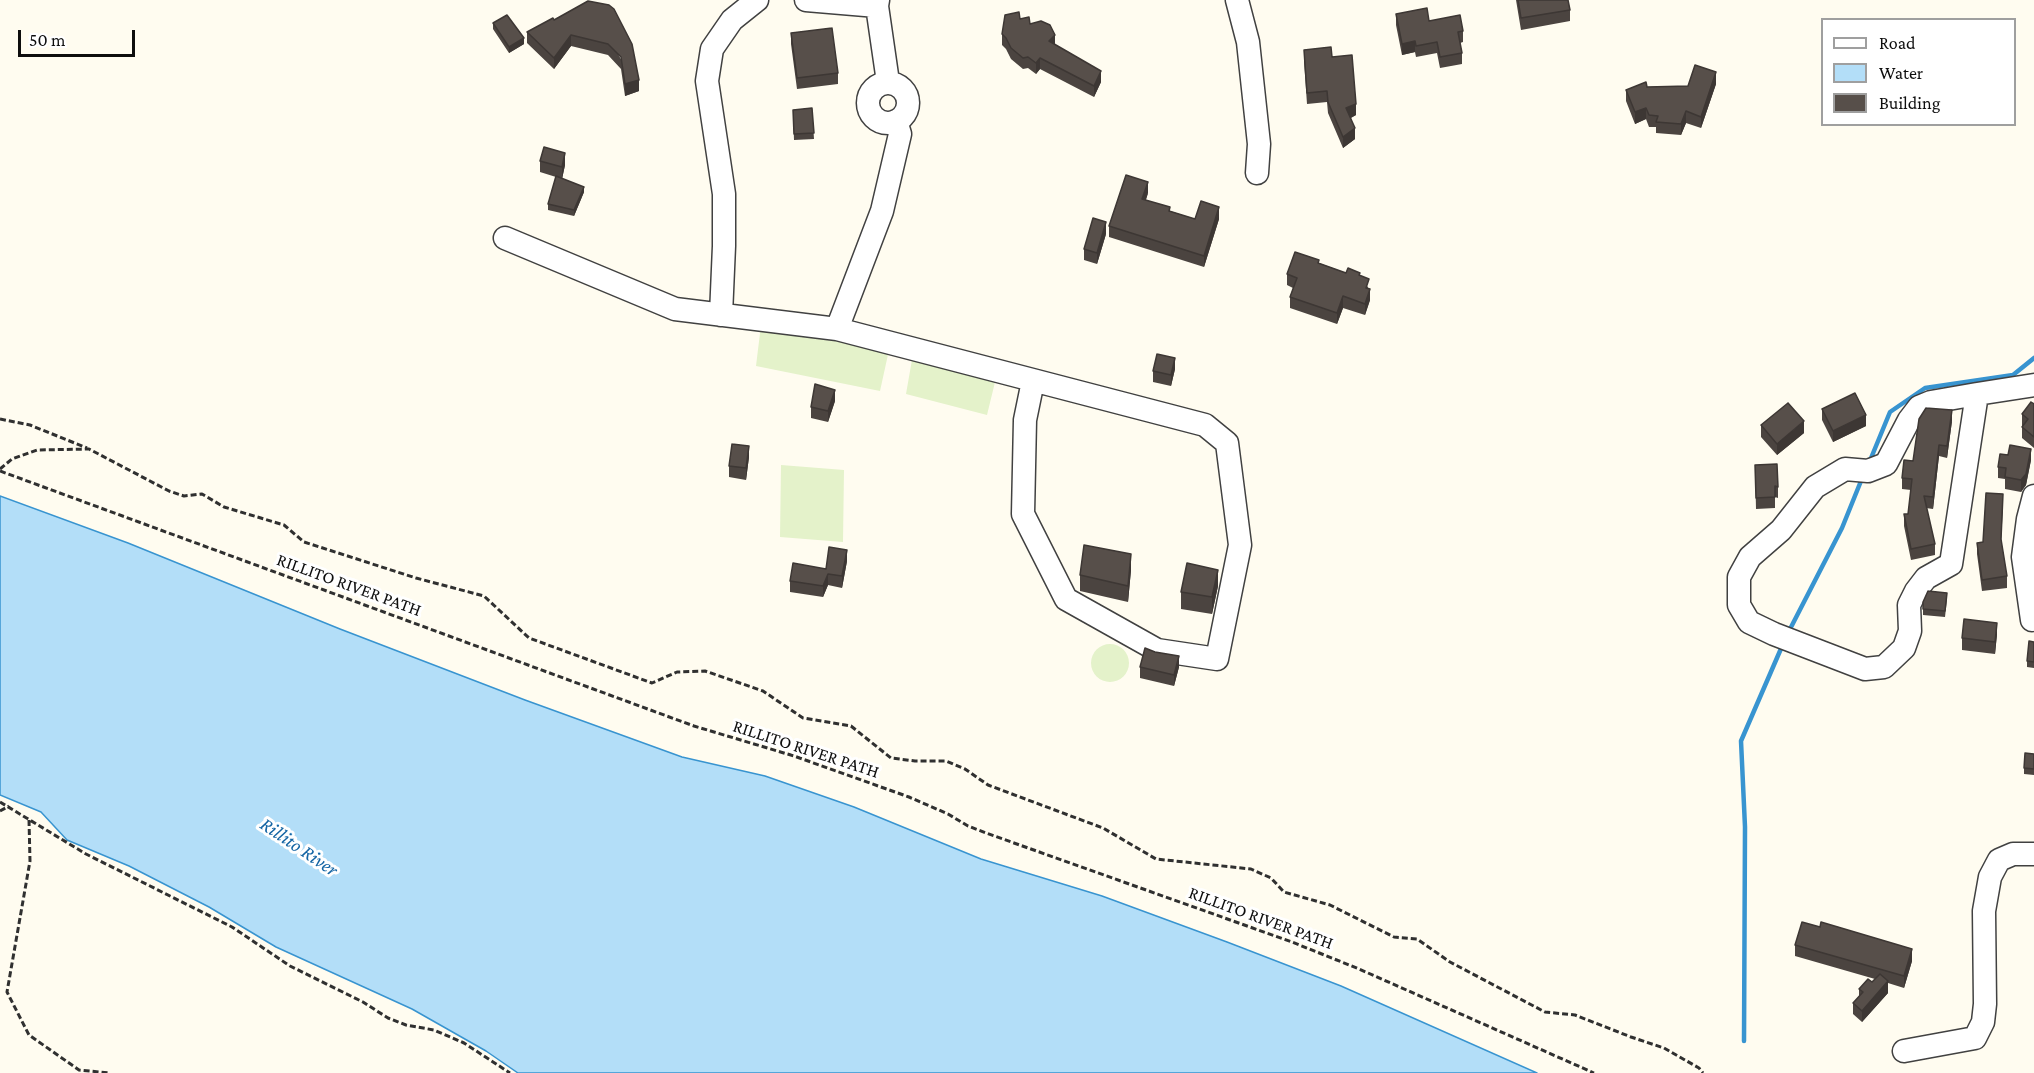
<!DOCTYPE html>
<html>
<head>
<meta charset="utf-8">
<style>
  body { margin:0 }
  #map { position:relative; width:2034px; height:1073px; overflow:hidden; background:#fffcf0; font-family:"Crimson Pro",serif }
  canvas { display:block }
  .legend { position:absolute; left:1821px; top:18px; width:195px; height:108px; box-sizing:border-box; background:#fff; border:2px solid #9f9f9f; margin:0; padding:8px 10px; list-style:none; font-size:18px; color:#0e0e0e }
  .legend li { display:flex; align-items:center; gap:12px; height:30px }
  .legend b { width:30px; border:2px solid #9f9f9f }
  .scale { position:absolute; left:18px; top:30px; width:117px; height:27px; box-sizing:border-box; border:3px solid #0e0e0e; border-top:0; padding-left:8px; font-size:18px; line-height:21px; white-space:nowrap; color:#0e0e0e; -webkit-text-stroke:4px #fff; paint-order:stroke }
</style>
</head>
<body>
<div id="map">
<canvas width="2034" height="1073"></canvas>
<ul class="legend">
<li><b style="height:8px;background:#fff"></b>Road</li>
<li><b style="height:16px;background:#b3def8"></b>Water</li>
<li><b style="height:16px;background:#574f4a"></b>Building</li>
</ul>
<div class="scale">50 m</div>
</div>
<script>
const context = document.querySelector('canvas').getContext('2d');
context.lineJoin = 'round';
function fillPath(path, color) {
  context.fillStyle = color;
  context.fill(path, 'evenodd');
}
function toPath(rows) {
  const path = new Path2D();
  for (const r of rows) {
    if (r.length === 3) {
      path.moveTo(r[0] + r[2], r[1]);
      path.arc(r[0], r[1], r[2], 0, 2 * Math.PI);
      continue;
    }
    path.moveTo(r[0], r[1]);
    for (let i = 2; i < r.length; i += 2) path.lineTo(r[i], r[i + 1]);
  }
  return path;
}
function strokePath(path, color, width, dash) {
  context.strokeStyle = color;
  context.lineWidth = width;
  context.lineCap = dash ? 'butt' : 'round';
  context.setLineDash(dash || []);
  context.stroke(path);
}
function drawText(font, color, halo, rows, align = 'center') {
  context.font = font + ' "Crimson Pro",serif';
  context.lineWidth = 6;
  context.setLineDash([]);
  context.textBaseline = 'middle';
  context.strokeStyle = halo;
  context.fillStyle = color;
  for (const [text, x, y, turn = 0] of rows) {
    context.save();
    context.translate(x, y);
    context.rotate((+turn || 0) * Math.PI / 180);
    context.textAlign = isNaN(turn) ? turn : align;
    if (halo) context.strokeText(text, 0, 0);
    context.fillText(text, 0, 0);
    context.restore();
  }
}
fillPath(toPath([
  [761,325,889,350,880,391,756,366],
  [913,354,996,378,987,415,906,394],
  [781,465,844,470,843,542,780,537],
  [1110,663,19]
]), '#e4f2ca');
const water = toPath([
  [0,496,128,543,340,629,525,700,682,757,765,776,854,807,981,859,1102,896,1227,942,1341,986,1537,1073,518,1073,486,1051,412,1009,276,947,209,907,129,866,67,840,41,812,0,795,0,496]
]);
fillPath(water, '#b3def8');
strokePath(water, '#3894d0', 1.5);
strokePath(toPath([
  [1869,463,1890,412,1925,388,2013,375,2034,358],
  [1788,633,1842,528,1863,476],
  [1744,1041,1745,827,1741,741,1783,644]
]), '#3894d0', 4.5);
const minor = toPath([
  [806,0,877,6],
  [878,0,877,6,888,82],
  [1237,0,1248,42,1259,144,1257,173],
  [888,103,20],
  [505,238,675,309,837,329,1205,425,1227,443,1240,545,1217,659,1157,650,1066,599,1023,514,1025,420,1033,381],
  [721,315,724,246,724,194,707,81,712,49,732,20,757,0],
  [837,329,882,211,900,134,896,121],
  [1977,394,1931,402,1919,407,1909,420,1886,464,1868,471,1845,469,1815,487,1781,530,1750,557,1739,577,1739,605,1749,622,1774,634,1865,669,1884,667,1904,648,1910,631,1909,605,1916,591,1926,578,1951,564,1977,394,2034,385],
  [2032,620,2023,557,2028,519,2034,496],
  [1904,1051,1975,1038,1983,1022,1985,1004,1984,911,1990,877,1999,860,2013,854,2034,854]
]);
strokePath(minor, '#414141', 25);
strokePath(toPath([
  [0,419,30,425,87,448],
  [0,469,12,459,37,450,89,449,169,491,184,496,202,494,224,507,284,525,304,542,416,578,484,596,529,638,652,683,677,672,705,671,763,691,803,718,851,726,891,758,915,761,946,761,965,769,988,785,1103,828,1156,859,1251,869,1271,878,1284,892,1330,905,1394,937,1417,939,1450,962,1545,1012,1575,1015,1631,1037,1664,1048,1699,1068,1703,1073],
  [0,471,694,726,794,756,909,797,948,814,968,826,986,833,1292,942,1359,969,1594,1073],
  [0,802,86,854,232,927,290,966,363,1002,388,1018,406,1025,434,1030,464,1043,510,1073],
  [0,811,9,806],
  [29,820,30,861,7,992,29,1035,79,1070,110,1073]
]), '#303030', 3, [6, 3]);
strokePath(minor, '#fff', 22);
fillPath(toPath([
  [1516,0,1568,0,1570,10,1570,21,1521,30],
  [588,1,639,91,625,96,621,69,608,55,571,46,554,69,527,43,527,32,554,20],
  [1396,14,1429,21,1463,31,1463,42,1460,43,1462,53,1462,64,1440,68,1437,53,1416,57,1415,52,1402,55,1396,25],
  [1020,19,1030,24,1101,82,1094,97,1040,69,1036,74,1028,68,1023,69,1011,59,1006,49,1002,45,1002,34],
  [493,23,524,44,509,53,493,29],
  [791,33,838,73,838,84,797,89,791,44],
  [1304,50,1332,57,1356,115,1351,118,1355,139,1343,148,1328,113,1327,102,1307,104,1304,61],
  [1716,84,1701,128,1686,123,1681,135,1656,133,1656,127,1649,127,1646,119,1635,124,1626,101,1626,90,1647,87,1688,86],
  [812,108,814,139,794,140,793,110],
  [540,161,565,165,562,179,584,192,574,216,548,210,548,204,556,177,540,172],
  [1148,193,1146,200,1170,211,1195,219,1219,219,1204,267,1109,237,1109,226],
  [1106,234,1097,264,1084,260,1084,249],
  [1319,263,1346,273,1360,275,1369,289,1370,300,1365,315,1343,308,1337,324,1290,308,1290,297,1293,288,1287,285,1287,274],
  [1175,369,1171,386,1153,382,1153,371],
  [835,401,828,422,811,418,811,407],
  [2034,404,2034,448,2022,438,2022,414],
  [1822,409,1866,426,1833,442,1822,420],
  [1952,421,1947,458,1939,456,1933,509,1926,508,1935,544,1935,555,1911,560,1904,526,1904,514,1908,514,1911,490,1902,489,1902,478,1913,461],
  [1761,425,1804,433,1777,455,1761,437],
  [749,457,746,480,729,477,729,466],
  [2031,460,2026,485,2021,492,2005,489,2005,479,1998,478,1998,467],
  [1755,465,1778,487,1778,498,1775,497,1775,508,1756,509],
  [2003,506,2001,543,2007,576,2007,588,1982,591,1977,554,1977,543,1983,542],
  [847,561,842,588,828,585,823,597,790,592,790,581],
  [1131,570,1128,602,1080,591,1080,575],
  [1218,586,1212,614,1181,609,1181,592],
  [1947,599,1945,617,1923,615,1923,602],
  [1997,634,1995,654,1962,650,1962,638],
  [2034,642,2034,668,2027,667,2027,661],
  [1140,667,1179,667,1174,686,1140,678],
  [2034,754,2034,775,2024,774,2024,768],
  [1795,945,1912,961,1904,988,1888,983,1888,993,1862,1022,1853,1014,1853,1003,1859,997,1859,989,1872,982,1875,979,1795,956]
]), '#4b4440');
fillPath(toPath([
  [571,35,571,46,554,69,554,58],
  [1055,35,1055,46,1049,41],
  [524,38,524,44,509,53,509,47],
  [1415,41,1415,52,1402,55,1402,44],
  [1040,58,1040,69,1036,74,1036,63],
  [1101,71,1101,82,1094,97,1094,86],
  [1716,72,1716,84,1701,128,1701,117],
  [639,80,639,91,625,96,625,84],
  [1356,104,1356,115,1346,120,1346,108],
  [1646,108,1646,119,1635,124,1635,112],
  [1686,111,1686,123,1681,135,1681,124],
  [1355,128,1355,139,1343,148,1343,137],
  [565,153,565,165,562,179,562,167],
  [1148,182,1148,193,1142,210,1142,199],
  [584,187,584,192,574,216,574,210],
  [1219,207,1219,219,1204,267,1204,256],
  [1106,222,1106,234,1097,264,1097,253],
  [1370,289,1370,300,1365,315,1365,304],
  [1343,296,1343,308,1337,324,1337,313],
  [1175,358,1175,369,1171,386,1171,375],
  [835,390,835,401,828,422,828,411],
  [1952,410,1952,421,1947,458,1947,446],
  [1866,415,1866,426,1833,442,1833,431],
  [1804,421,1804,433,1777,455,1777,444],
  [1939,445,1939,456,1933,509,1933,497],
  [749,446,749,457,746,480,746,468],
  [2031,449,2031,460,2026,485,2021,492,2021,480],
  [847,550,847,561,842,588,842,576],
  [1131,554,1131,570,1128,602,1128,586],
  [1218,570,1218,586,1212,614,1212,597],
  [828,574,828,585,823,597,823,586],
  [1997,623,1997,634,1995,654,1995,642],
  [1179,656,1179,667,1174,686,1174,675],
  [1912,949,1912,961,1904,988,1904,976],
  [1888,981,1888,993,1862,1022,1862,1011]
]), '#3d3734');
const building = toPath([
  [1518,0,1568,0,1570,10,1521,18,1518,0],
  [588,1,609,5,614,9,632,44,639,80,625,84,621,57,608,44,571,35,554,58,527,32,553,18,554,20,588,1],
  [1427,8,1429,21,1460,15,1463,31,1458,32,1462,53,1440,57,1437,42,1416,46,1415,41,1402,44,1396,14,1427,8],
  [1019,12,1020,19,1029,17,1030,24,1041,21,1050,25,1055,35,1049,41,1101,71,1094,86,1040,58,1036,63,1028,57,1023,58,1011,48,1006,38,1002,34,1005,15,1019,12],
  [507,15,524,38,509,47,493,23,507,15],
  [832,28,838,73,797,78,791,33,832,28],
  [1331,47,1332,57,1352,55,1356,104,1346,108,1355,128,1343,137,1328,102,1327,91,1307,93,1304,50,1331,47],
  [1695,65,1716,72,1701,117,1686,111,1681,124,1656,122,1658,116,1649,115,1646,108,1635,112,1626,90,1646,82,1647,87,1688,86,1695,65],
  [812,108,814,133,794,134,793,110,812,108],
  [544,147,565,153,562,167,540,161,544,147],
  [1126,175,1148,182,1142,199,1170,207,1169,211,1195,219,1201,201,1219,207,1204,256,1109,226,1126,175],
  [556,176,584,187,574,210,548,204,556,176],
  [1093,218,1106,222,1097,253,1084,249,1093,218],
  [1295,252,1319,260,1318,263,1346,273,1348,268,1360,273,1359,275,1369,279,1366,288,1370,289,1365,304,1343,296,1337,313,1290,297,1297,278,1287,274,1295,252],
  [1157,354,1175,358,1171,375,1153,371,1157,354],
  [815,384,835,390,828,411,811,407,815,384],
  [1855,393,1866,415,1833,431,1822,409,1855,393],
  [2031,402,2034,404,2034,437,2022,427,2028,419,2022,414,2031,402],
  [1788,403,1804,421,1777,444,1761,425,1788,403],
  [1926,408,1952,410,1947,446,1939,445,1933,497,1924,496,1935,544,1911,549,1904,514,1908,514,1912,479,1902,478,1904,460,1913,461,1919,419,1926,408],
  [732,444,749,446,746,468,729,466,732,444],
  [2010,445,2031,449,2026,474,2021,480,2005,477,2006,468,1998,467,2000,454,2008,455,2010,445],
  [1777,464,1778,487,1775,486,1775,497,1756,498,1755,465,1777,464],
  [1986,493,2003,494,2001,539,2007,576,1982,580,1977,543,1983,542,1986,493],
  [1084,545,1131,554,1128,586,1080,575,1084,545],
  [829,547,847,550,842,576,828,574,823,586,790,581,793,563,826,569,829,547],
  [1187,563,1218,570,1212,597,1181,592,1187,563],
  [1928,591,1947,593,1945,611,1923,609,1923,602,1928,591],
  [1964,619,1997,623,1995,642,1962,638,1964,619],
  [2029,641,2034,642,2034,662,2027,661,2029,641],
  [1145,648,1155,652,1179,656,1174,675,1140,667,1145,648],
  [2025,753,2034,754,2034,769,2024,768,2025,753],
  [1802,922,1820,927,1821,922,1912,949,1904,976,1795,945,1802,922],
  [1880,974,1888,981,1862,1011,1853,1003,1863,992,1859,989,1868,979,1872,982,1880,974]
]);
fillPath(building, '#574f4a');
strokePath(building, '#3d3734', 1.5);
drawText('18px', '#0e0e0e', '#fff', [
  ["RILLITO RIVER PATH",349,585,20],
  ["RILLITO RIVER PATH",806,749,18],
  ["RILLITO RIVER PATH",1261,918,20]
]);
drawText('italic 20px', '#1465a4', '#fff', [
  ["Rillito River",299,847,34]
]);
</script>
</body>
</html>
